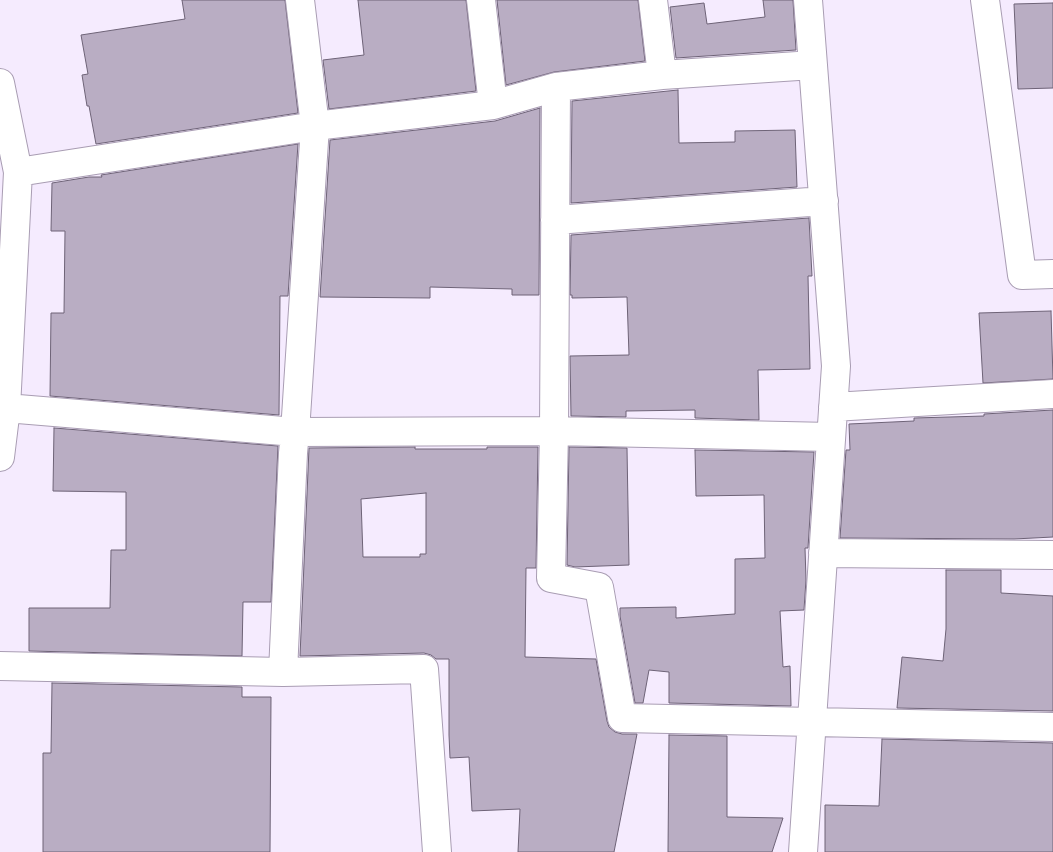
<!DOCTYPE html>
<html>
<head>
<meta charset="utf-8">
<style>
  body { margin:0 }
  canvas { display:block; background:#f5ebfe }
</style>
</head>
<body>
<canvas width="1053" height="852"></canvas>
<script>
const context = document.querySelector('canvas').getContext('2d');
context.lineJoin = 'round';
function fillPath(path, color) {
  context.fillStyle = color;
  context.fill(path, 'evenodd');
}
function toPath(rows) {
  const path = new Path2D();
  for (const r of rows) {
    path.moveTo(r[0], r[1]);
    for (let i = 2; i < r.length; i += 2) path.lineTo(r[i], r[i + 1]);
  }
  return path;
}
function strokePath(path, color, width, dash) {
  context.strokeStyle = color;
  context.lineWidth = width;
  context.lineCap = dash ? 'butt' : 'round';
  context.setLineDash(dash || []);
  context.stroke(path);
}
const building = toPath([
  [182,0,285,0,298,113,96,144,89,106,87,106,82,75,88,74,81,35,185,19,182,0],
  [358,0,466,0,476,91,329,109,323,60,364,55,358,0],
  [497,0,638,0,645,61,554,72,506,85,497,0],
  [763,0,793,0,796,50,676,58,670,7,704,3,707,24,765,17,763,0],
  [1053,3,1053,88,1018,89,1014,4,1053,3],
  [678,90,679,143,735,142,735,131,795,130,797,187,571,203,572,101,678,90],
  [540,108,539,295,512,295,512,289,430,287,430,298,320,297,330,140,495,121,540,108],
  [298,144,288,296,280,296,279,415,50,396,51,313,64,313,65,231,51,231,52,183,89,177,102,177,101,175,298,144],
  [809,218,812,276,808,276,810,369,758,370,759,420,695,418,695,410,626,411,626,417,571,416,570,356,629,355,627,297,572,298,572,295,570,295,571,235,809,218],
  [1051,311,1053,379,983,383,979,313,1051,311],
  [1053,410,1053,537,1014,539,840,538,846,450,850,450,849,424,914,421,914,418,984,416,984,414,1053,410],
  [54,428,278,446,271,602,243,602,242,656,29,651,29,608,110,608,111,550,126,550,126,492,53,491,54,428],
  [415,447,415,449,487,449,487,447,538,447,536,568,526,568,525,657,596,659,607,721,609,727,615,732,622,734,637,734,614,852,518,852,520,809,472,811,469,757,450,758,449,735,449,659,436,659,431,655,424,653,300,656,309,448,415,447],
  [426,493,426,554,420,554,420,557,363,557,361,499,426,493],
  [569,447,627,448,629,565,575,567,567,565,569,447],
  [695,450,814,452,808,548,805,548,806,580,804,610,780,611,783,667,790,666,791,706,669,703,669,672,649,670,643,703,635,703,620,616,620,608,676,607,676,618,735,614,735,559,765,558,764,495,696,496,695,450],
  [946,570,1001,570,1001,593,1053,596,1053,711,897,708,902,657,943,661,946,629,946,570],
  [52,683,242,687,242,697,271,697,270,852,43,852,43,753,51,753,52,683],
  [669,735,727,736,727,817,783,818,772,852,668,852,669,735],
  [882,739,1053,743,1053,852,825,852,825,805,879,806,882,739]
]);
fillPath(building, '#b9adc3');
strokePath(building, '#6e6377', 1);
const minor = toPath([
  [481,0,493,105],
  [653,0,662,75],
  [985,0,1022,275,1053,274],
  [813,65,662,75,556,87,493,105,315,126,295,432,554,431,831,437],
  [0,83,18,172,6,408,0,457],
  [556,87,554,431,551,578,599,587,622,718,1053,727],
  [18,172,315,126,300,0],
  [555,220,824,201],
  [833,407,1053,394],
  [6,408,295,432,293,453,283,672,424,669,437,852],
  [823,553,1053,555],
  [0,666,283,672],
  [803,852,836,366,808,0]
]);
strokePath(minor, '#a99db3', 30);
strokePath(minor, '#fff', 28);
</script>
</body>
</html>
